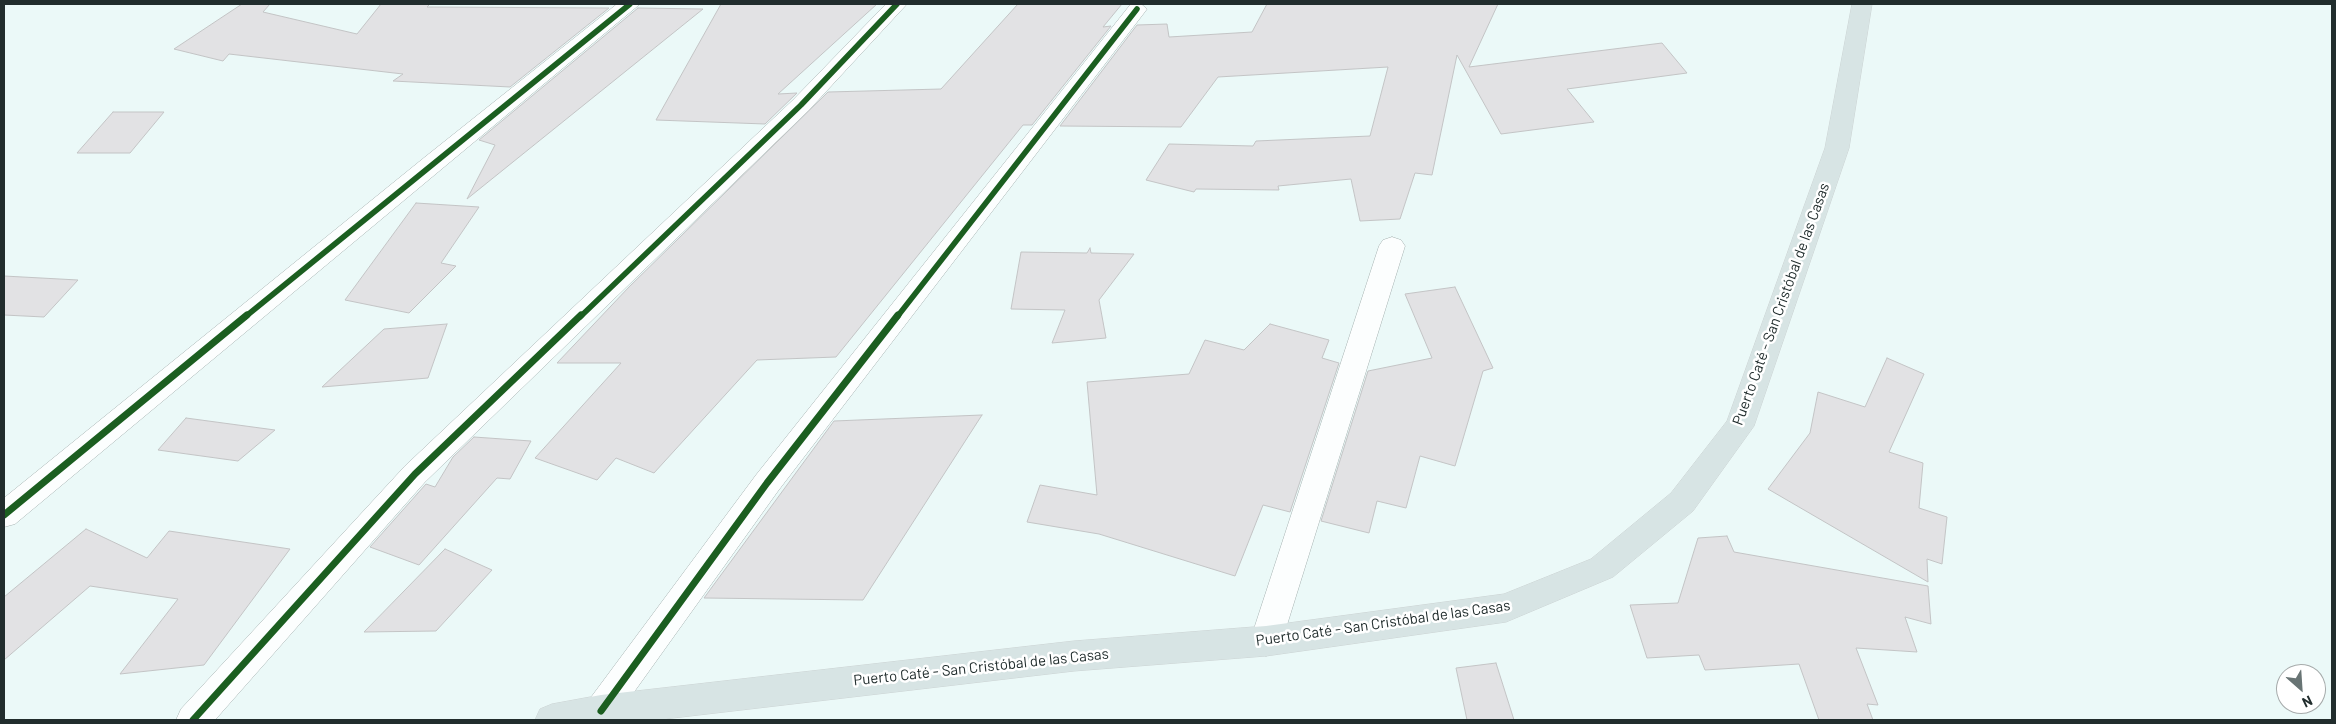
<!DOCTYPE html>
<html>
<head>
<meta charset="utf-8">
<style>
  body { margin:0 }
  #map { position:relative; width:2336px; height:724px; overflow:hidden; background:#ebf9f8; font-family:Barlow,sans-serif }
  canvas { display:block }
  .frame { position:absolute; inset:0; border:5px solid #212d2d; pointer-events:none }
  .north { position:absolute; left:2276px; top:664px; width:50px; height:50px; box-sizing:border-box; background:#fff; border:1px solid #a6abab; border-radius:50%; rotate:154deg; font-size:14px; font-weight:700; line-height:20px; text-align:center; color:#212d2d }
  .north::after { content:''; display:block; margin:auto; width:18px; height:22px; background:#687474; clip-path:polygon(50% 0,100% 100%,50% 72%,0 100%) }
</style>
</head>
<body>
<div id="map">
<canvas width="2336" height="724"></canvas>
<div class="frame"></div>
<div class="north">N</div>
</div>
<script>
const context = document.querySelector('canvas').getContext('2d');
context.lineJoin = 'round';
function fillPath(path, color) {
  context.fillStyle = color;
  context.fill(path, 'evenodd');
}
function toPath(rows) {
  const path = new Path2D();
  for (const r of rows) {
    path.moveTo(r[0], r[1]);
    for (let i = 2; i < r.length; i += 2) path.lineTo(r[i], r[i + 1]);
  }
  return path;
}
function strokePath(path, color, width, dash) {
  context.strokeStyle = color;
  context.lineWidth = width;
  context.lineCap = dash ? 'butt' : 'round';
  context.setLineDash(dash || []);
  context.stroke(path);
}
function drawText(font, color, halo, rows, align = 'center') {
  context.font = font + ' Barlow,sans-serif';
  context.lineWidth = 5;
  context.setLineDash([]);
  context.textBaseline = 'middle';
  context.strokeStyle = halo;
  context.fillStyle = color;
  for (const [text, x, y, turn = 0] of rows) {
    context.save();
    context.translate(x, y);
    context.rotate((+turn || 0) * Math.PI / 180);
    context.textAlign = isNaN(turn) ? turn : align;
    if (halo) context.strokeText(text, 0, 0);
    context.fillText(text, 0, 0);
    context.restore();
  }
}
const building = toPath([
  [242,4,270,4,263,12,357,34,381,4,430,4,427,7,609,8,510,87,393,81,403,74,229,54,223,61,174,49,242,4],
  [721,4,877,4,778,94,797,93,765,124,656,120,721,4],
  [1018,4,1122,4,1103,27,1111,26,1032,125,1023,125,836,357,757,360,654,473,616,458,597,480,535,458,621,363,557,363,629,287,828,92,941,89,1018,4],
  [1267,4,1498,4,1469,67,1662,43,1687,73,1567,89,1594,122,1501,134,1457,55,1432,175,1415,173,1400,219,1360,221,1351,179,1278,186,1279,190,1196,189,1194,192,1146,180,1169,144,1253,146,1256,141,1370,136,1388,67,1218,77,1181,127,1060,126,1137,25,1167,24,1169,37,1252,32,1267,4],
  [638,8,703,9,467,199,495,145,479,140,638,8],
  [113,112,164,112,130,153,77,153,113,112],
  [416,203,479,207,441,263,456,266,409,313,345,300,416,203],
  [1090,248,1091,253,1134,254,1099,300,1106,338,1052,343,1065,310,1011,309,1021,252,1087,253,1090,248],
  [4,276,78,280,44,317,4,315,4,276],
  [1455,287,1493,368,1483,371,1455,466,1420,456,1406,508,1377,501,1369,533,1321,521,1368,371,1432,358,1405,294,1455,287],
  [447,324,428,378,322,387,384,329,447,324],
  [1270,324,1329,340,1322,358,1339,363,1290,512,1263,505,1235,576,1099,534,1027,522,1040,485,1097,495,1087,382,1189,374,1205,340,1244,350,1270,324],
  [1887,358,1924,374,1889,452,1923,463,1919,508,1947,517,1942,564,1927,559,1928,582,1768,489,1810,433,1818,392,1865,407,1887,358],
  [982,415,863,600,704,598,834,421,982,415],
  [186,418,275,430,238,461,158,450,186,418],
  [474,437,531,441,510,479,497,478,419,565,370,547,426,484,435,487,453,457,474,437],
  [86,529,147,558,169,531,290,549,204,665,120,674,178,599,90,586,4,660,4,597,86,529],
  [1727,536,1734,552,1928,586,1931,624,1905,617,1917,652,1856,648,1878,705,1867,704,1873,720,1819,720,1799,664,1705,670,1699,655,1647,658,1630,605,1678,603,1698,538,1727,536],
  [445,549,492,570,436,631,364,632,445,549],
  [1496,663,1514,720,1467,720,1456,668,1496,663]
]);
fillPath(building, '#e2e2e4');
strokePath(building, '#c3c4c5', 1);
const minor = toPath([
  [617,4,640,4,15,524,4,527,4,498,425,157,617,4],
  [886,4,907,4,809,110,425,482,215,720,176,720,181,709,405,466,793,100,886,4],
  [1141,4,1147,9,1144,13,778,491,614,720,588,720,584,711,589,700,756,475,1130,5,1141,4],
  [1392,237,1401,240,1405,246,1282,641,1278,651,1266,656,1254,651,1250,641,1379,246,1383,240,1392,237]
]);
const major = toPath([
  [1852,4,1872,4,1849,148,1754,426,1693,511,1613,577,1506,622,1266,656,1074,671,656,720,535,720,540,709,552,704,601,695,1074,641,1266,626,1504,594,1591,559,1671,493,1727,421,1825,148,1852,4]
]);
strokePath(minor, '#a6b2b1', 1);
strokePath(major, '#cbd3d3', 1);
fillPath(minor, '#fcfefe');
fillPath(major, '#d7e4e4');
strokePath(toPath([
  [245,317,630,4],
  [580,317,801,105,897,4],
  [897,317,1137,9]
]), '#1b5e20', 5.5);
strokePath(toPath([
  [4,515,247,315],
  [601,711,767,483,898,315],
  [193,720,415,474,581,315]
]), '#1b5e20', 7);
drawText('15px', '#212d2d', '#fff', [
  ["Puerto Caté - San Cristóbal de las Casas",1781,304,-70],
  ["Puerto Caté - San Cristóbal de las Casas",1383,623,-8],
  ["Puerto Caté - San Cristóbal de las Casas",981,667,-6]
]);
</script>
</body>
</html>
